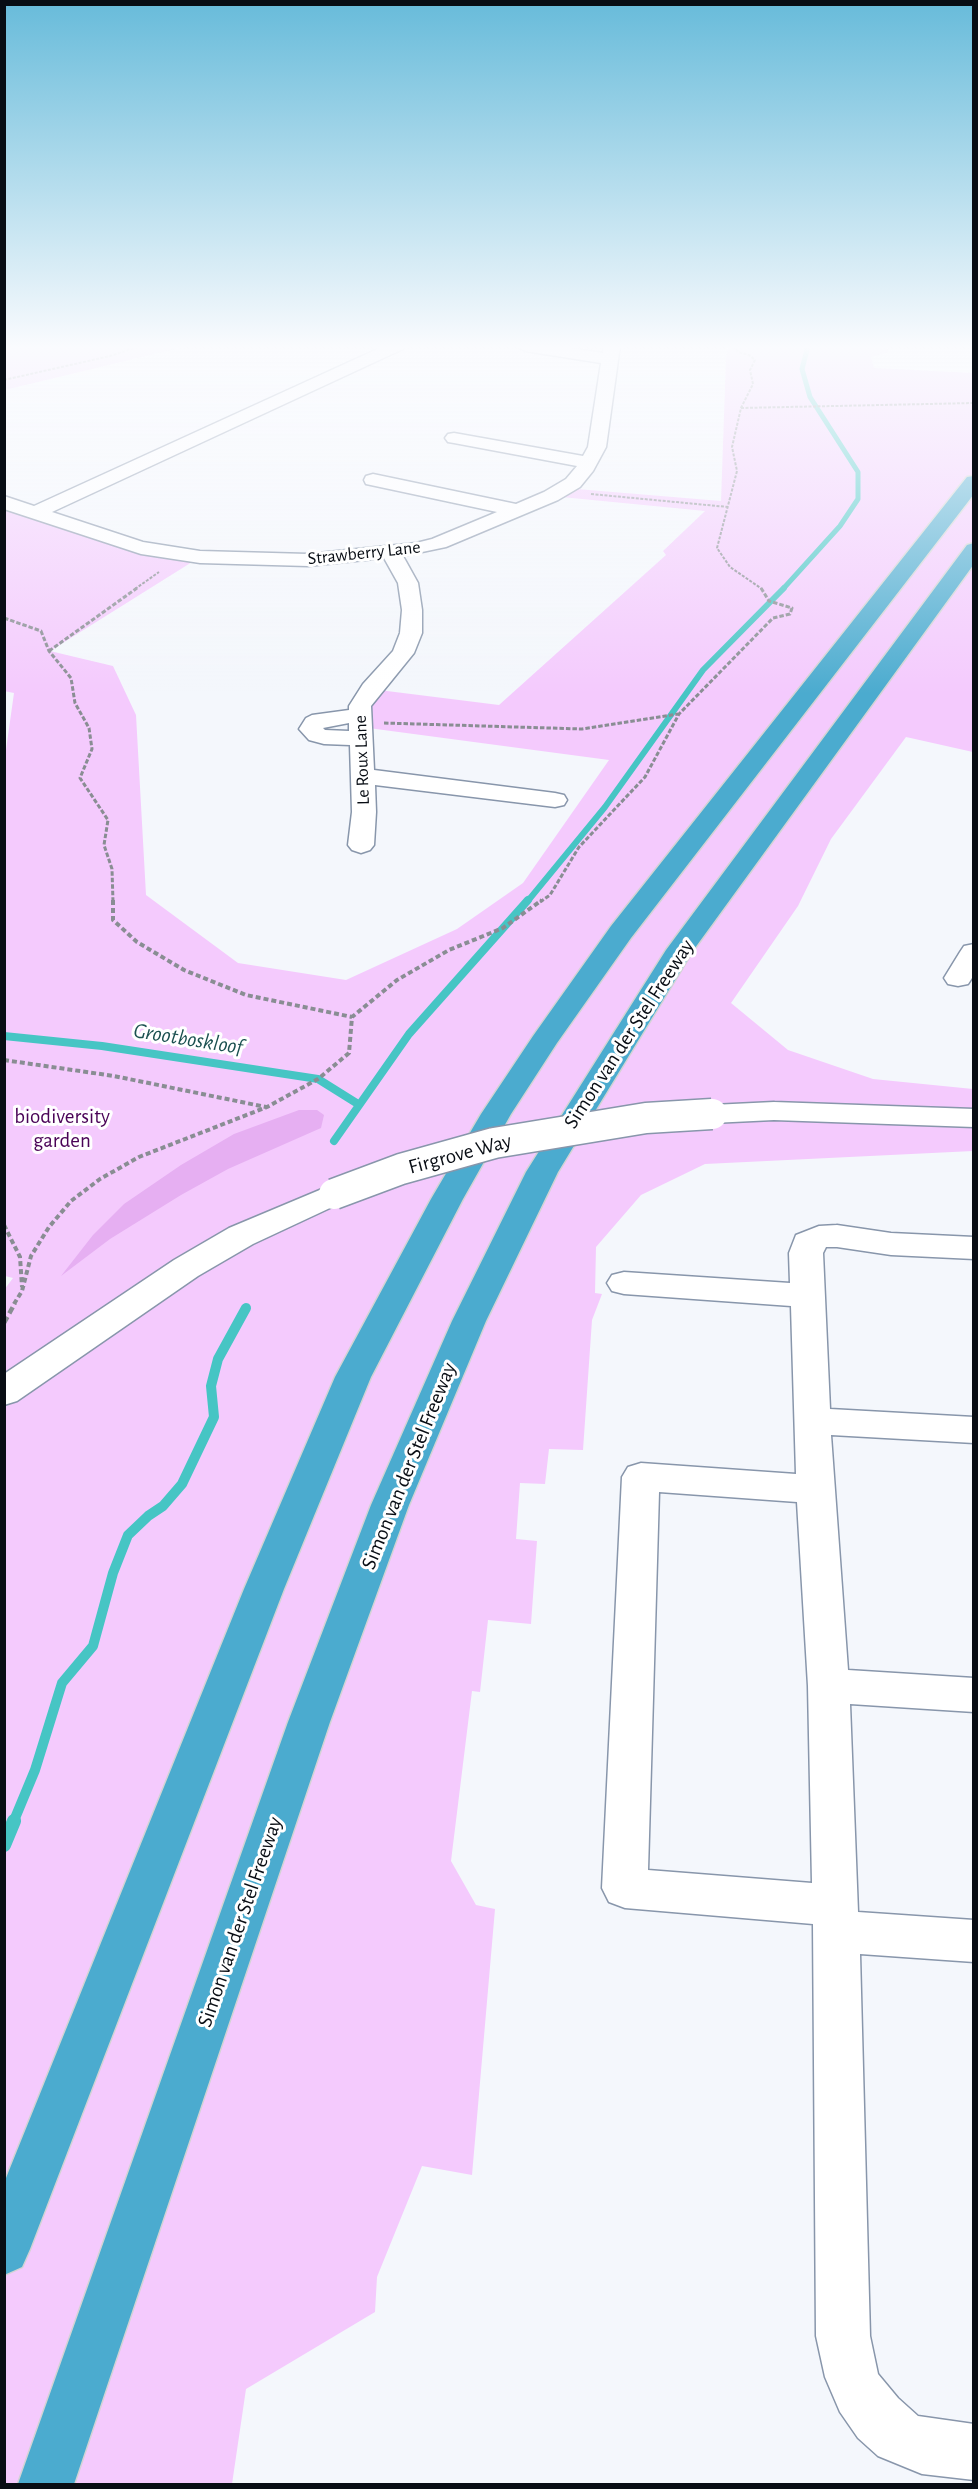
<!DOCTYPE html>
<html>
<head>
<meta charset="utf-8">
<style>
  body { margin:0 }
  #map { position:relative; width:978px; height:2489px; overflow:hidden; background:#f4f7fc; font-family:"Alegreya Sans",sans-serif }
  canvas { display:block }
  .frame { position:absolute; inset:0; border:6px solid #080d14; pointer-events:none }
</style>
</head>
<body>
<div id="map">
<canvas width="978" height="2489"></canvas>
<div class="frame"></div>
</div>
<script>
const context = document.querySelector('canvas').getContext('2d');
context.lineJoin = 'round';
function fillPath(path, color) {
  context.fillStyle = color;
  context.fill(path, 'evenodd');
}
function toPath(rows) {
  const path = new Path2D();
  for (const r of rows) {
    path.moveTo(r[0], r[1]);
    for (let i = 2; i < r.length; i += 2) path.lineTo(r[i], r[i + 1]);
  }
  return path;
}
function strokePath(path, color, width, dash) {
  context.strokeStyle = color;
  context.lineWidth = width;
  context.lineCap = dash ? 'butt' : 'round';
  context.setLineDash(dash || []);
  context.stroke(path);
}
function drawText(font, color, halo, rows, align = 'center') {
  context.font = font + ' "Alegreya Sans",sans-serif';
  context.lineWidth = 6;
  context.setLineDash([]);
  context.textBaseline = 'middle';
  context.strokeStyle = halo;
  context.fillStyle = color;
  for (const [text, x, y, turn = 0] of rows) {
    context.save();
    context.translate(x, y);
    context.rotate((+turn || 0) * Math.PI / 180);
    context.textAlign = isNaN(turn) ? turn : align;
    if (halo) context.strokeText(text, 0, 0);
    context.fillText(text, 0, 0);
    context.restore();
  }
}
fillPath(toPath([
  [4,346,187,346,5,390],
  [728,346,886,346,889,352,871,357,874,368,973,373,973,752,906,737,831,839,798,906,731,1003,788,1050,873,1079,973,1089,973,1151,705,1164,641,1195,596,1247,595,1293,602,1294,592,1320,583,1450,549,1449,545,1484,520,1483,516,1539,537,1541,531,1624,488,1620,480,1692,472,1691,451,1861,476,1905,495,1909,472,2175,422,2166,377,2277,375,2312,246,2389,232,2484,5,2484,4,1290,13,1278,5,1276,4,764,14,693,4,691,5,502,108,538,200,557,50,651,113,666,136,715,146,895,238,963,346,980,457,929,523,883,609,760,361,727,371,689,499,705,666,555,663,551,705,511,551,496,565,488,721,501,726,358]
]), '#f4cafd');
fillPath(toPath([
  [299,1110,317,1110,324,1115,321,1128,228,1169,181,1195,110,1239,61,1276,93,1235,124,1204,181,1165,234,1134]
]), '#e6aff2');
strokePath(toPath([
  [783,589,840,526,858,499,858,472,810,397,802,369,808,346]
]), '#46c5c4', 5);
strokePath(toPath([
  [527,902,605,807,703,670,784,588]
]), '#46c5c4', 6);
strokePath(toPath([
  [4,1036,102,1046,318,1079,358,1104],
  [334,1141,409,1034,528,900]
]), '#46c5c4', 8);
strokePath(toPath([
  [13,1823,35,1770,62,1683,93,1646,113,1573,128,1535,148,1516,163,1506,182,1484,214,1417,211,1386,218,1359,246,1308]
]), '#46c5c4', 10);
strokePath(toPath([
  [4,1845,14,1821]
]), '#46c5c4', 14);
const minor = toPath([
  [384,346,405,346,403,349,52,512,143,542,200,551,308,554,416,543,432,539,497,512,366,484,364,480,366,476,373,474,516,504,544,492,566,479,577,466,454,443,448,442,445,438,448,434,454,433,583,456,588,447,601,363,525,351,517,346,556,346,603,353,604,346,620,346,606,447,593,471,580,487,558,500,446,547,403,556,418,583,422,610,422,633,414,653,371,706,374,770,555,793,564,795,567,800,564,805,555,807,375,785,376,812,374,845,370,850,361,853,352,850,348,845,352,812,350,745,324,744,309,740,299,729,306,718,312,715,349,710,349,706,363,684,393,651,400,633,402,610,398,583,384,558,308,566,200,563,141,554,4,509,4,496,34,506,384,346],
  [349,723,349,731,325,730,323,728,349,723],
  [974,944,972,978,968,984,958,986,948,984,944,978,960,952,964,946,974,944],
  [774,1102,974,1109,974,1127,774,1120,712,1123,701,1121,697,1114,701,1107,712,1105,774,1102],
  [334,1184,345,1187,350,1194,345,1201,253,1244,198,1276,17,1401,4,1405,4,1374,174,1260,229,1228,334,1184],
  [837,1225,891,1233,974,1237,974,1259,891,1255,837,1247,826,1247,823,1253,830,1409,974,1417,974,1443,831,1435,848,1670,974,1678,974,1712,850,1704,858,1912,974,1920,974,1962,860,1954,870,2336,878,2374,898,2398,918,2416,974,2424,974,2480,922,2474,878,2456,858,2438,840,2412,825,2377,816,2336,813,1924,625,1908,609,1902,602,1888,622,1477,628,1467,641,1463,796,1474,791,1306,624,1294,612,1291,607,1283,612,1275,624,1272,790,1283,789,1253,796,1235,819,1226,837,1225],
  [659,1492,797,1502,808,1686,812,1883,648,1870,659,1492]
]);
const highway = toPath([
  [974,476,974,494,631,938,557,1043,511,1114,463,1199,371,1377,284,1589,30,2249,22,2267,4,2275,4,2183,244,1589,335,1377,431,1199,481,1114,533,1036,611,926,967,477,974,476],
  [974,543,974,564,692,952,558,1172,486,1321,409,1505,330,1722,74,2484,18,2484,288,1722,371,1505,452,1321,526,1172,666,950,967,545,974,543]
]);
strokePath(minor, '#8896ab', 3);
strokePath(highway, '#d3d3d5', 3);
strokePath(toPath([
  [733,346,738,352,749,355,755,360,750,370,753,384,741,408,732,447,737,471,717,548,730,567,762,589],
  [4,380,110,356,140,346],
  [741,408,974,403],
  [591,494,728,507],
  [135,589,159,572]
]), '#898d93', 2, [3, 1.5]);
strokePath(toPath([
  [4,618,41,631,49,651,71,678,75,703,89,728,92,749,80,778,108,820,104,845,112,869,113,902],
  [49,651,137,588],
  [384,723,582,729,678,714],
  [540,902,550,895,579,847,645,777,679,714,773,618,790,614,792,608,769,601,761,588]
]), '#898d93', 3, [4.5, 2]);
strokePath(toPath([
  [113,900,113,920,137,942,184,970,246,995,352,1017],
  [4,1060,114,1076,266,1107],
  [4,1225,20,1257,22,1287],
  [14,1304,22,1291,31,1256,49,1227,71,1201,100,1179,139,1157,267,1107,318,1079,349,1053,352,1017,397,980,449,950,503,928,542,900]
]), '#898d93', 4, [5, 3]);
strokePath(toPath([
  [4,1323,15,1303]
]), '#898d93', 4.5, [7, 4]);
fillPath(minor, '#fff');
fillPath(highway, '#4babcf');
const minorBridge = toPath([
  [334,1194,401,1169,494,1143,646,1118,712,1114]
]);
strokePath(minorBridge, '#8896ab', 33, []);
strokePath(minorBridge, '#fff', 30);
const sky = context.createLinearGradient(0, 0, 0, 694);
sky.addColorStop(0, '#67bbda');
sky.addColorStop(0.5, '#fafbfe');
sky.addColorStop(1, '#fafbfe00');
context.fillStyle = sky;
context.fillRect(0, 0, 978, 694);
drawText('18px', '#080d14', '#fff', [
  ["Strawberry Lane",364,553,-6],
  ["Le Roux Lane",362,760,-92]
]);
drawText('21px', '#080d14', '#fff', [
  ["Simon van der Stel Freeway",629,1034,-57],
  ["Firgrove Way",460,1154,-15],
  ["Simon van der Stel Freeway",409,1466,-68],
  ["Simon van der Stel Freeway",240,1922,-71]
]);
drawText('21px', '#4a0357', '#fff', [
  ["biodiversity",62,1117],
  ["garden",62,1141]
]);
drawText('italic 22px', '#1b5050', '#fff', [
  ["Grootboskloof",188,1039,9]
]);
</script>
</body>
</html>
